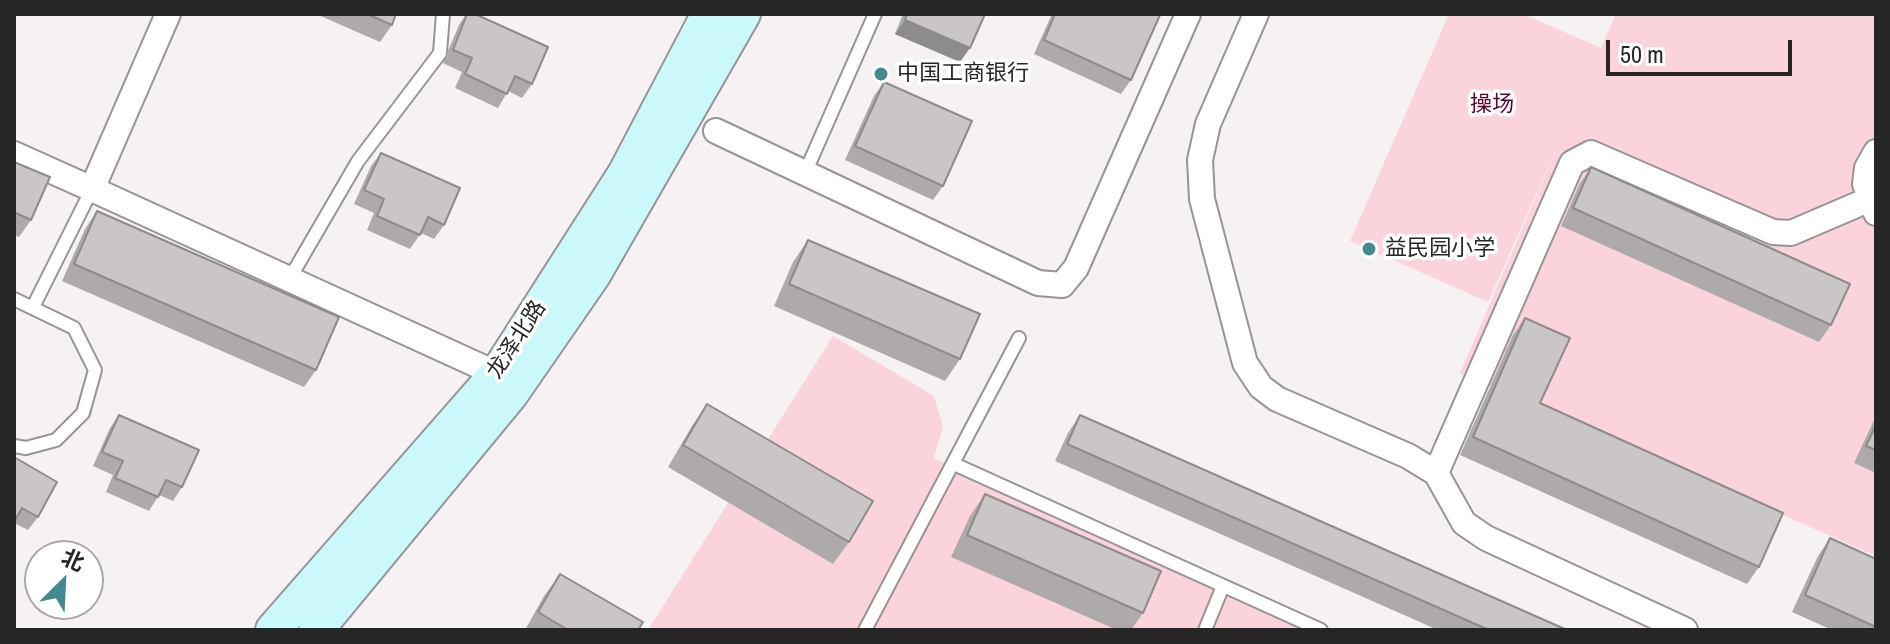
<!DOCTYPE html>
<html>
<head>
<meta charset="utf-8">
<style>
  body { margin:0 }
  #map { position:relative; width:1890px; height:644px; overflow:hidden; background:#f6f2f3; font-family:"Archivo Narrow","Noto Sans SC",sans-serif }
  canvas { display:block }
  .frame { position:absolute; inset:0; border:16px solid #272626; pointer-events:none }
  .north { position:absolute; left:24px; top:540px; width:80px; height:80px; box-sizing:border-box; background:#fff; border:2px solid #a9a8a8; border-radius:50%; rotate:24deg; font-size:22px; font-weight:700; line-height:32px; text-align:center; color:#272626 }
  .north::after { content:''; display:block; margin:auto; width:28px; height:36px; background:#438b8f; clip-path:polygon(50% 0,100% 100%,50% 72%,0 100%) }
  .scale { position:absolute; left:1606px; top:40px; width:186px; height:36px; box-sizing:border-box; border:4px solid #272626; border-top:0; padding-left:10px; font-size:24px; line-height:28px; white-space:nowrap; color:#272626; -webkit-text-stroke:6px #fff; paint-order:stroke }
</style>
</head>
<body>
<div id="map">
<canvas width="1890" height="644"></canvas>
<div class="frame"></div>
<div class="north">北</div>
<div class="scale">50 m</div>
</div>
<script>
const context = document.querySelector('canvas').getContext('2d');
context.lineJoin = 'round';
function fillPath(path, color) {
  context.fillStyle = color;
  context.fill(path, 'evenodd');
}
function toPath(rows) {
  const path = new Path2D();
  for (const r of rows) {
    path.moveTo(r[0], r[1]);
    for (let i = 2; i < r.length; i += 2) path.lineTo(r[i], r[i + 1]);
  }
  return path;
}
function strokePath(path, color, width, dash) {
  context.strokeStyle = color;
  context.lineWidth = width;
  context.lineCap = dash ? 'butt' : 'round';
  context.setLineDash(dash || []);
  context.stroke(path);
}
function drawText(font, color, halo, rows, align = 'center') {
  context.font = font + ' "Archivo Narrow","Noto Sans SC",sans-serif';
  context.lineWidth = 7;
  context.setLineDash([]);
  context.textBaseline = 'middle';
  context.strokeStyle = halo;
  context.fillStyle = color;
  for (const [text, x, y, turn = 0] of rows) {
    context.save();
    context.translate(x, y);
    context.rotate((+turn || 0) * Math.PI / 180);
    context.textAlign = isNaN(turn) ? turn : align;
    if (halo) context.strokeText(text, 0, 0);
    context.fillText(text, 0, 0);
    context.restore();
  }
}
fillPath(toPath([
  [1449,14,1523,14,1601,48,1616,14,1876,14,1876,556,1460,373,1563,134,1488,302,1350,241],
  [833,336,934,396,943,427,934,458,1304,630,648,630]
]), '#fbd3db');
const service = toPath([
  [805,173,875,14],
  [290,278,358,161,440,53,443,14],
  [14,299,74,328,95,370,83,413,56,440,26,448,14,446],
  [33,307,92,189],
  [954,464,1321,630],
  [865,630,1019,338],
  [1205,630,1223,586]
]);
const minor = toPath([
  [168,14,92,189,497,374],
  [1256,14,1208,124,1200,160,1202,199,1245,363,1261,387,1277,399,1408,456,1436,473,1464,523,1486,538,1685,630],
  [716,131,1038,283,1062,285,1076,268,1188,14],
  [14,154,92,189],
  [1876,213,1865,184,1867,168,1876,152],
  [1436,473,1572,163,1591,153,1773,232,1791,233,1868,200]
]);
const secondary = toPath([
  [273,630,497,374,625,174,709,14],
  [316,630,510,395,593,275,743,14]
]);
strokePath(service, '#989495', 16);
strokePath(minor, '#989495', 28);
strokePath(secondary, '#989495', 38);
strokePath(service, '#fff', 12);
strokePath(minor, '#fff', 24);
strokePath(secondary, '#cbf8fb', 34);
fillPath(toPath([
  [316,14,396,14,392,25,380,42],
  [466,14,475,14,532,84,522,98,508,91,498,108,455,88,462,72,443,63,459,25],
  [903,14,985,14,960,62,895,34],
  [1052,14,1158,14,1131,80,1121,94,1034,54],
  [884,82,943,186,933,200,845,160,874,96],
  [381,153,444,225,434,239,421,233,410,249,367,230,374,213,354,204,371,166],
  [14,162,31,220,19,237,14,235],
  [1591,167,1831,325,1819,342,1561,226,1579,185],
  [97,211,316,370,304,387,62,281,85,229],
  [808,240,960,359,945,381,774,306,793,262],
  [1525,318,1540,403,1759,567,1747,584,1460,455,1513,335],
  [707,404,849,542,833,564,668,467,692,426],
  [119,415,182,487,173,501,159,495,149,511,106,492,113,475,93,466,110,428],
  [1080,415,1567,630,1438,630,1055,461,1068,433],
  [1876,416,1876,473,1854,463],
  [14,457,38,517,28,530,14,523],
  [985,494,1143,613,1131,630,1117,630,951,557,970,516],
  [1830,538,1876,559,1876,630,1832,630,1792,612,1818,556],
  [560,574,638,630,525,630,544,596]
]), '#aeaaab');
fillPath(toPath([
  [905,20,970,48,960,62,895,34]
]), '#8d8b8b');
const building = toPath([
  [367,14,396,14,392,25,367,14],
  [467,14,475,14,548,47,532,84,515,76,507,94,465,74,472,58,453,50,467,14],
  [907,14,985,14,970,48,905,20,907,14],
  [1055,14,1158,14,1160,15,1131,80,1044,40,1055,14],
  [884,82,972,121,943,186,855,146,884,82],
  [381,153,460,188,444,225,428,217,420,235,377,216,384,199,364,190,381,153],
  [14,162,50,177,31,220,14,212,14,162],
  [1591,167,1850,284,1831,325,1573,208,1591,167],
  [97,211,339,317,316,370,74,264,97,211],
  [808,240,980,314,960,359,789,284,808,240],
  [1525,318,1570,338,1540,403,1783,513,1759,567,1473,437,1525,318],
  [707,404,873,501,849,542,683,445,707,404],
  [119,415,199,450,182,487,166,480,158,497,115,478,123,461,102,452,119,415],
  [1080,415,1567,630,1489,630,1067,444,1080,415],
  [1876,425,1876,450,1866,446,1876,425],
  [14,457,57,482,38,517,22,508,14,522,14,457],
  [985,494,1161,571,1143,613,967,535,985,494],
  [1830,538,1876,559,1876,627,1805,595,1830,538],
  [560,574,643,622,638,630,568,630,538,612,560,574]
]);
fillPath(building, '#cac6c7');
strokePath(building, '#8d8b8b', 2);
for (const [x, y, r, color] of [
  [881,74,8,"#438b8f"],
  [1369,249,8,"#438b8f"]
]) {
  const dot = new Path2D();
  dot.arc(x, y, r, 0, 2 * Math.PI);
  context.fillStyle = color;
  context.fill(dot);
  strokePath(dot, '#fff', 3);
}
drawText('22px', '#272626', '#fff', [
  ["中国工商银行",897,74],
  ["益民园小学",1385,249]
], 'left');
drawText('22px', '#5f022a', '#fff', [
  ["操场",1492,105]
]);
drawText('22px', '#272626', '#fff', [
  ["龙泽北路",517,340,-57]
]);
</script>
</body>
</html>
